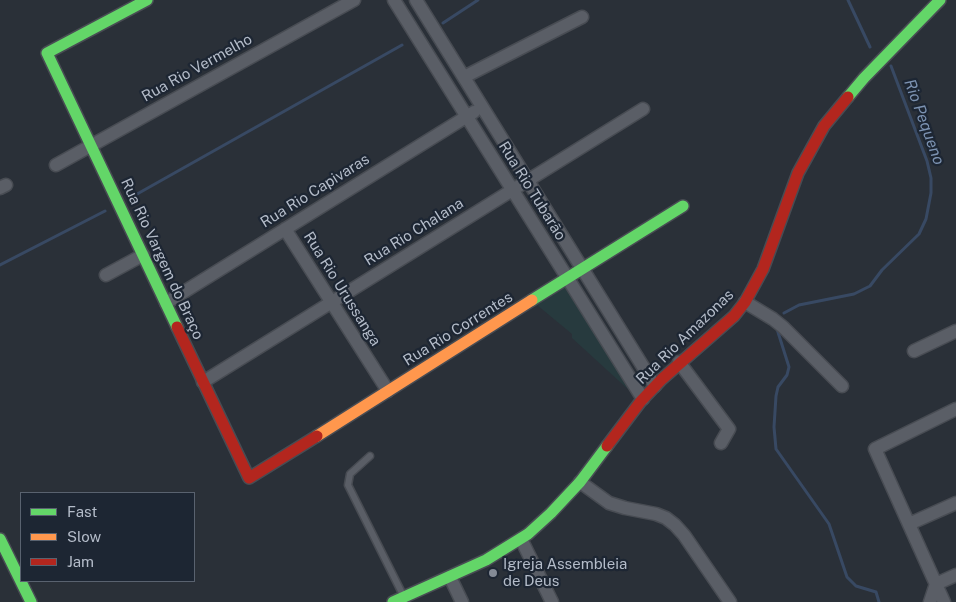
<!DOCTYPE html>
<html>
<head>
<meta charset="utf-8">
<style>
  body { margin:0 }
  #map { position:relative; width:956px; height:602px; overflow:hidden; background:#2a3038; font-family:"Public Sans",sans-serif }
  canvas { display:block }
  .legend { position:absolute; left:20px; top:492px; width:175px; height:90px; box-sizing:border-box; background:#1d2633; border:1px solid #59626f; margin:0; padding:6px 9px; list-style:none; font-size:15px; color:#b4bcc9 }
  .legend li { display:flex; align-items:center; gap:10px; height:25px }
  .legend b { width:25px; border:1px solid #59626f }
</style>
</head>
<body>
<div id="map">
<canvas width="956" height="602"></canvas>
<ul class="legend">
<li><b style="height:6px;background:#63d668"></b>Fast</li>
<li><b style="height:6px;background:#ff974d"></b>Slow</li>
<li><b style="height:6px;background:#b3261e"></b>Jam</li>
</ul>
</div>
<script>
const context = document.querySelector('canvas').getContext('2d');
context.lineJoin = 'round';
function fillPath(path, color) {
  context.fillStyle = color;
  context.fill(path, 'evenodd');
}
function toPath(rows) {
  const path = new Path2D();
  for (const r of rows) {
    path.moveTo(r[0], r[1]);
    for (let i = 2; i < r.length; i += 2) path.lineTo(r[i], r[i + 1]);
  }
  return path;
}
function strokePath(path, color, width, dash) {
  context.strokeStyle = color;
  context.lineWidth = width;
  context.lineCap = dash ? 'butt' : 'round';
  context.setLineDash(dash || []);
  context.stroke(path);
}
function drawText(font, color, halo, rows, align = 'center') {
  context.font = font + ' "Public Sans",sans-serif';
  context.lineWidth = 4.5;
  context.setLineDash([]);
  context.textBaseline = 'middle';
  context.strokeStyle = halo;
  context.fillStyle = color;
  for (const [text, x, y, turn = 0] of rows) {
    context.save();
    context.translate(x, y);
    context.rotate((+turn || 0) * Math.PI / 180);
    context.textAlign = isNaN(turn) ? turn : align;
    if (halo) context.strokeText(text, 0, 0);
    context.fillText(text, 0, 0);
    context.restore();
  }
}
fillPath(toPath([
  [565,287,631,392,572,338,572,334,537,305]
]), '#273a3e');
strokePath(toPath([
  [848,0,870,47],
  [443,23,478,0],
  [130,198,402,45],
  [0,265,105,211],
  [784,313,799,305,854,294,870,286,882,270,919,234,926,219,931,193,931,178,927,161,891,66],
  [777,329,789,367,787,375,778,387,776,396,774,427,776,449,829,524,847,577,856,586,876,592,879,602]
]), '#384963', 3);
const lane = toPath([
  [370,456,350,474,348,485,403,595]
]);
const street = toPath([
  [394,0,643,399],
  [416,0,655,386],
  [464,77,582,17],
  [56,165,354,0],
  [0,188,6,185],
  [285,229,388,391],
  [106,275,143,255],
  [745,302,773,319,783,327,842,386],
  [166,303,474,112],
  [914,351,956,331],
  [679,362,729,429,721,443],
  [203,382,643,109],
  [580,482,609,503,625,508,656,514,666,518,675,525,684,535,730,602],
  [909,524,956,503],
  [521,539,552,602],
  [450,577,462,602],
  [930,602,936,584,956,575],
  [944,602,875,449,956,409]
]);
const fast = toPath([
  [147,0,47,53,177,327],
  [848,97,864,78,940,0],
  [532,300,683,206],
  [0,539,31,602],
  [393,602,486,560,528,534,551,513,580,482,607,446]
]);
const slow = toPath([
  [317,436,532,300]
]);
const jam = toPath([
  [177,327,249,478,317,436],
  [607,446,641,401,662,379,734,316,745,302,763,269,798,173,824,126,848,97]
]);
strokePath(lane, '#484c53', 9);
strokePath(street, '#484c53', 15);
strokePath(fast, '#484c53', 14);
strokePath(slow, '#484c53', 14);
strokePath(jam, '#484c53', 14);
strokePath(lane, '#5a5e66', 6);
strokePath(street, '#5a5e66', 12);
strokePath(fast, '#63d668', 11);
strokePath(slow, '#ff974d', 11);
strokePath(jam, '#b3261e', 11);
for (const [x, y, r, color] of [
  [493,573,5,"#848b96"]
]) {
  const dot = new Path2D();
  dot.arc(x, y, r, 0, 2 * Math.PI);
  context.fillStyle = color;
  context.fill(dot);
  strokePath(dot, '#1d2633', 2);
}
drawText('15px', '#b4bcc9', '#1d2633', [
  ["Rua Rio Vermelho",197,68,-29],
  ["Rua Rio Capivaras",315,191,-32],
  ["Rua Rio Tubarão",532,191,58],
  ["Rua Rio Chalana",414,232,-32],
  ["Rua Rio Vargem do Braço",162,259,65],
  ["Rua Rio Urussanga",342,289,58],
  ["Rua Rio Correntes",458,329,-32],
  ["Rua Rio Amazonas",685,337,-44]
]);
drawText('15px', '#b4bcc9', '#1d2633', [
  ["Igreja Assembleia",503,564],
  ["de Deus",503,581]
], 'left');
drawText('italic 16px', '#7c92b1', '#1d2633', [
  ["Rio Pequeno",924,122,70]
]);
</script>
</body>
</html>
